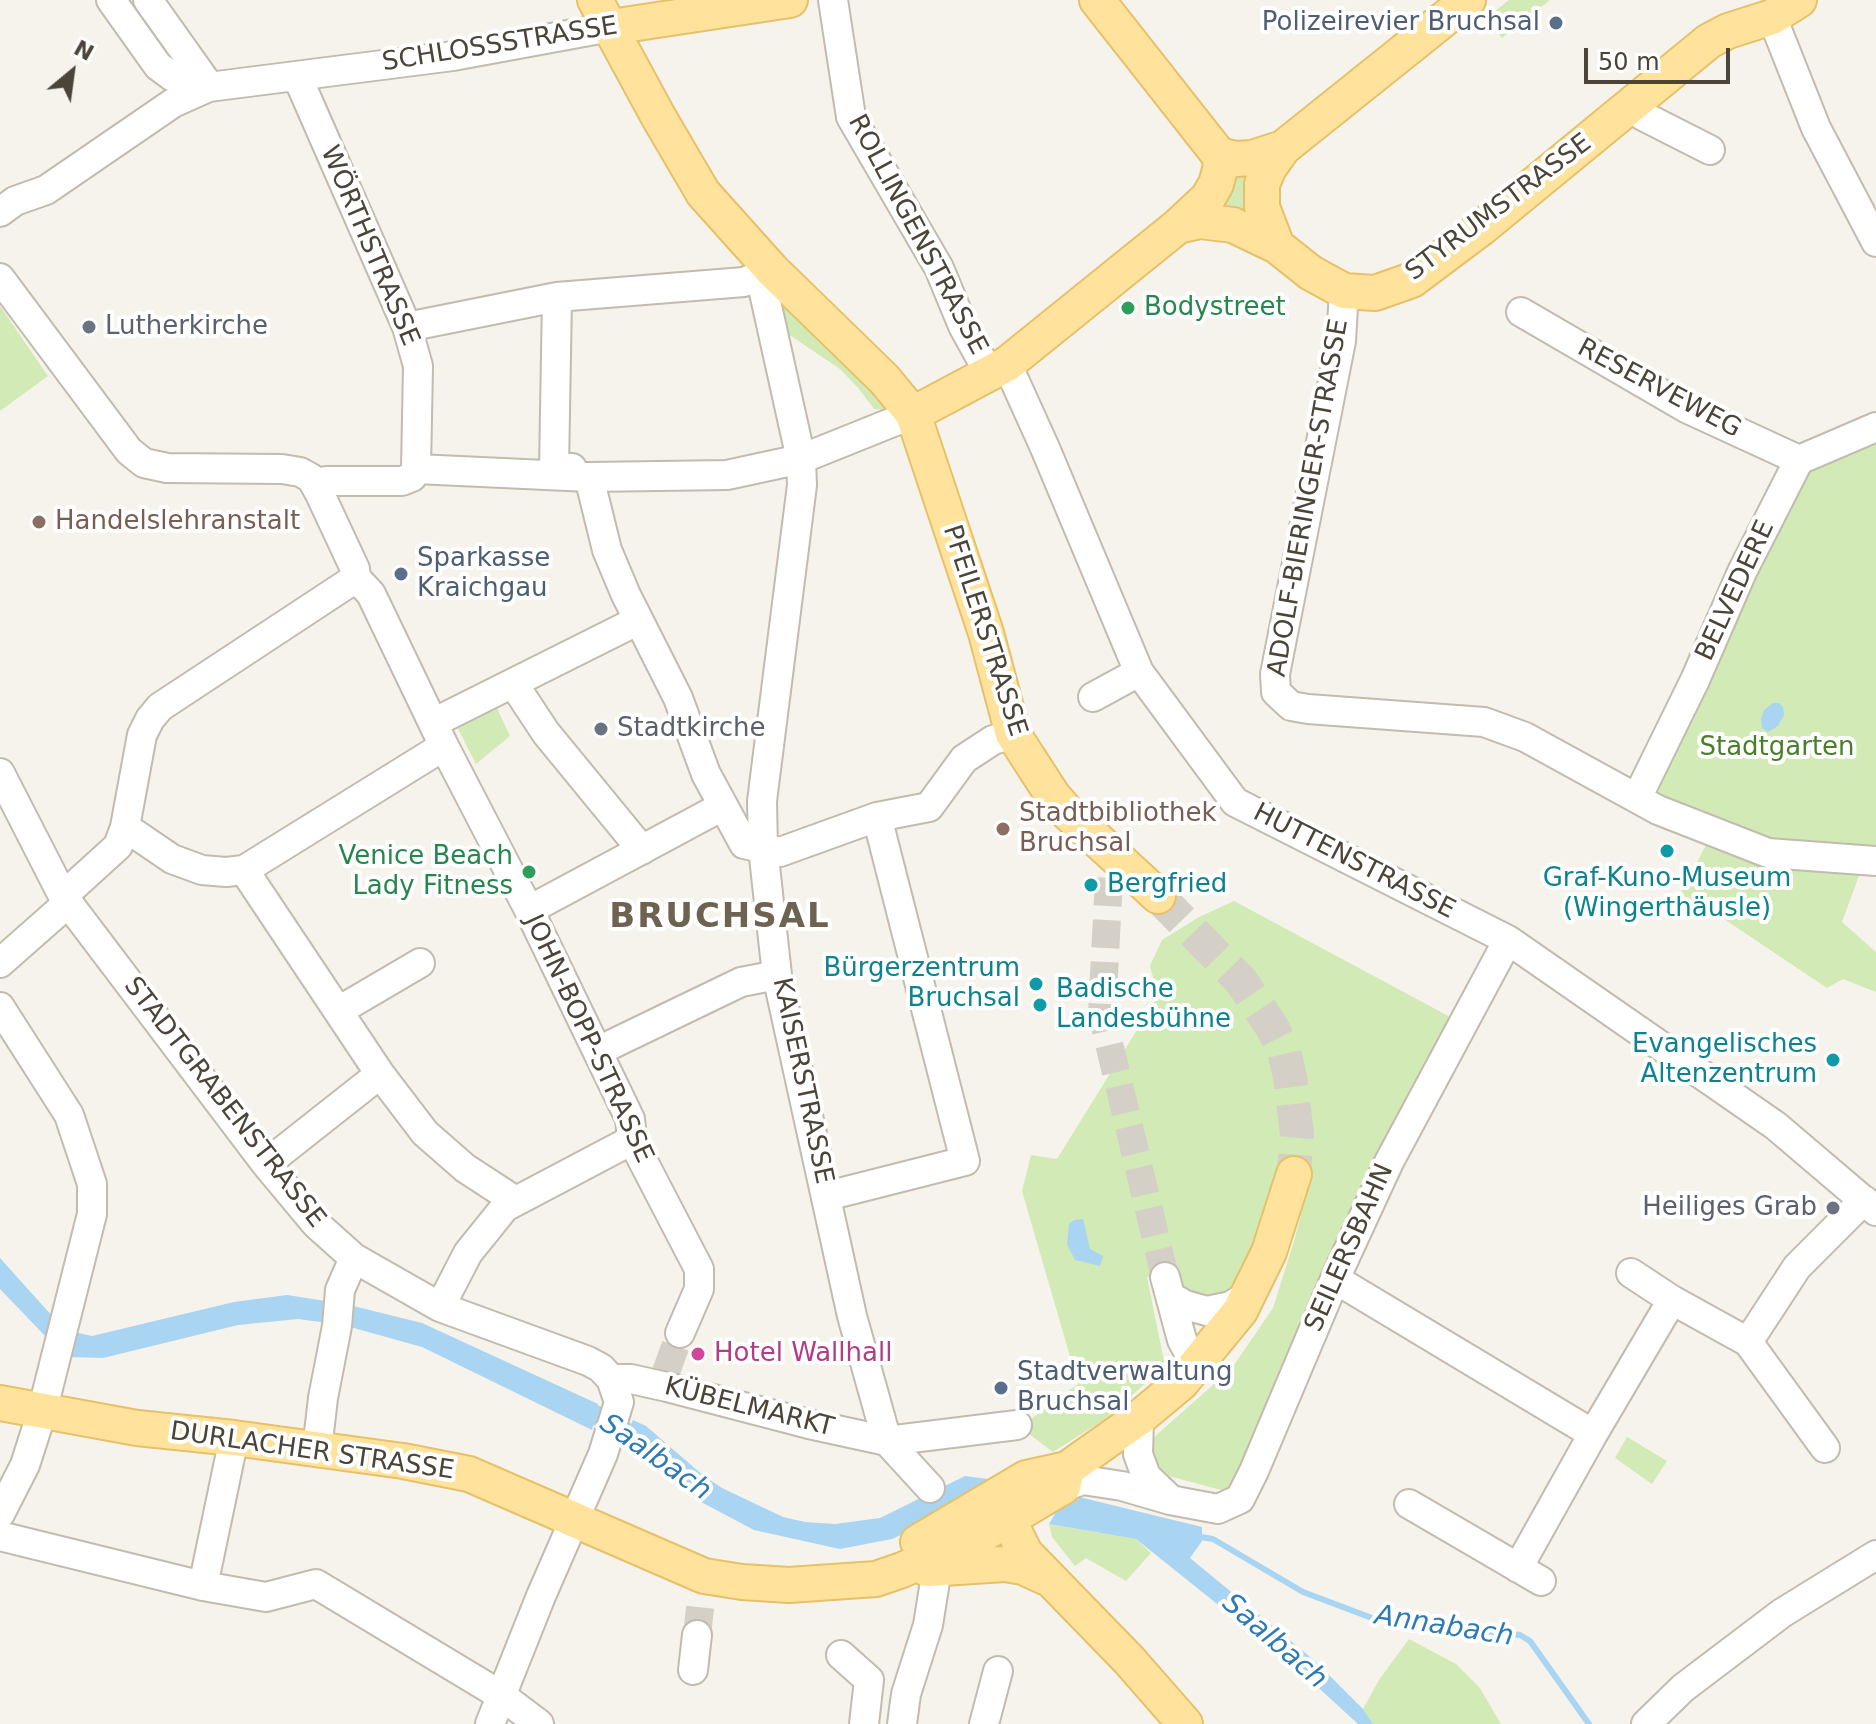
<!DOCTYPE html>
<html>
<head>
<meta charset="utf-8">
<style>
  body { margin:0 }
  #map { position:relative; width:1876px; height:1724px; overflow:hidden; background:#f6f3ec; font-family:"DejaVu Sans",sans-serif }
  canvas { display:block }
  .north { position:absolute; left:32px; top:32px; width:80px; height:80px; -webkit-text-stroke:6px #fff; paint-order:stroke; rotate:29deg; font-size:22px; font-weight:700; line-height:32px; text-align:center; color:#4b4439 }
  .north::after { content:''; display:block; margin:auto; width:28px; height:36px; background:#4b4439; clip-path:polygon(50% 0,100% 100%,50% 72%,0 100%) }
  .scale { position:absolute; left:1584px; top:48px; width:146px; height:36px; box-sizing:border-box; border:4px solid #4b4439; border-top:0; padding-left:10px; font-size:24px; line-height:28px; white-space:nowrap; color:#4b4439; -webkit-text-stroke:6px #fff; paint-order:stroke }
</style>
</head>
<body>
<div id="map">
<canvas width="1876" height="1724"></canvas>
<div class="north">N</div>
<div class="scale">50 m</div>
</div>
<script>
const context = document.querySelector('canvas').getContext('2d');
context.lineJoin = 'round';
function fillPath(path, color) {
  context.fillStyle = color;
  context.fill(path, 'evenodd');
}
function toPath(rows) {
  const path = new Path2D();
  for (const r of rows) {
    path.moveTo(r[0], r[1]);
    for (let i = 2; i < r.length; i += 2) path.lineTo(r[i], r[i + 1]);
  }
  return path;
}
function strokePath(path, color, width, dash) {
  context.strokeStyle = color;
  context.lineWidth = width;
  context.lineCap = dash ? 'butt' : 'round';
  context.setLineDash(dash || []);
  context.stroke(path);
}
function drawText(font, color, halo, rows, align = 'center') {
  context.font = font + ' "DejaVu Sans",sans-serif';
  context.lineWidth = 8;
  context.setLineDash([]);
  context.textBaseline = 'middle';
  context.strokeStyle = halo;
  context.fillStyle = color;
  for (const [text, x, y, turn = 0] of rows) {
    context.save();
    context.translate(x, y);
    context.rotate((+turn || 0) * Math.PI / 180);
    context.textAlign = isNaN(turn) ? turn : align;
    if (halo) context.strokeText(text, 0, 0);
    context.fillText(text, 0, 0);
    context.restore();
  }
}
fillPath(toPath([
  [1509,0,1550,0,1502,38,1486,18],
  [1229,175,1256,177,1258,217,1209,209],
  [779,298,893,411,874,409,859,389,840,369,788,334],
  [0,306,48,376,0,411],
  [1876,435,1876,857,1866,857,1842,922,1876,952,1876,992,1843,979,1827,988,1721,917,1680,894,1713,832,1646,796,1803,467],
  [496,706,510,736,476,764,456,725],
  [1234,901,1454,1019,1240,1483,1225,1491,1165,1475,1154,1458,1152,1439,1232,1368,1273,1308,1295,1238,1311,1176,1276,1172,1271,1193,1251,1249,1229,1299,1186,1296,1177,1274,1147,1277,1165,1366,1105,1419,1053,1452,1020,1427,1078,1384,1022,1191,1031,1155,1057,1159,1158,996,1150,966,1162,940,1199,917],
  [1627,1437,1667,1461,1652,1484,1615,1458],
  [1049,1524,1136,1539,1151,1553,1126,1581,1086,1558,1075,1566,1052,1537],
  [1409,1639,1456,1664,1480,1688,1501,1724,1373,1724,1363,1709,1379,1680]
]), '#d2eab5');
fillPath(toPath([
  [1773,703,1779,703,1783,707,1784,715,1778,726,1768,732,1762,728,1761,719,1764,710],
  [1083,1219,1090,1249,1103,1256,1100,1266,1075,1260,1067,1244,1069,1224,1074,1220],
  [0,1258,53,1317,47,1338,0,1289],
  [287,1295,345,1304,422,1323,598,1404,592,1430,422,1347,343,1325,298,1319,238,1325,103,1358,68,1357,74,1332,92,1336,234,1302],
  [633,1420,646,1426,705,1477,722,1488,783,1517,805,1522,835,1524,880,1518,965,1476,995,1480,929,1522,892,1539,840,1549,754,1530,703,1503,644,1455,622,1444],
  [1075,1496,1202,1527,1202,1541,1190,1558,1315,1661,1363,1709,1373,1724,1358,1724,1297,1668,1136,1539,1049,1524,1056,1512]
]), '#a9d4f2');
strokePath(toPath([
  [1194,1536,1213,1539,1303,1592,1372,1618,1520,1635,1530,1641,1589,1724]
]), '#a9d4f2', 6);
strokePath(toPath([
  [570,1403,614,1424,650,1449]
]), '#a9d4f2', 20);
strokePath(toPath([
  [1109,878,1102,1014,1165,1277],
  [666,1372,680,1333],
  [697,1635,701,1599]
]), '#d4d0c8', 28, [28, 14]);
strokePath(toPath([
  [1158,896,1241,981,1272,1027,1284,1051,1290,1077,1297,1134,1294,1174]
]), '#d4d0c8', 34, [34, 17]);
const minor = toPath([
  [111,0,158,66,173,77,197,71],
  [148,0,207,83],
  [833,0,851,117,939,268,963,326,989,373],
  [1772,17,1816,128,1876,242],
  [297,76,407,327,418,366,416,469],
  [1633,104,1643,116,1710,150],
  [0,212,15,201,46,190,173,103,209,87,453,56,611,27],
  [772,270,763,288,801,459,802,485,762,801,763,848,777,975,852,1316,887,1441,930,1488],
  [0,278,129,451,144,463,167,468,282,469,300,472,311,478,320,494,355,569,356,578],
  [1344,291,1341,341,1275,674,1276,692,1291,706,1308,709,1484,722,1525,737,1658,810,1768,853,1876,861],
  [557,297,554,469,572,468,573,473],
  [1521,312,1686,408,1799,460],
  [407,327,557,297,744,282,772,270],
  [1007,364,1045,448,1139,672,1235,802,1508,940,1776,1126,1876,1211],
  [416,469,589,477,727,475,801,459,913,414],
  [589,477,607,550,626,595,678,698,706,774,744,844,780,852,877,817,929,807,964,759,993,740,1013,734],
  [315,485,326,481,402,481,412,477,416,469],
  [356,578,371,594,444,746,529,910,630,1119,632,1140,699,1269,699,1289,680,1333],
  [513,683,546,733,642,850],
  [1093,697,1139,672],
  [433,723,637,621],
  [0,773,63,896,266,1164,316,1224,354,1258,440,1307,588,1361,601,1368,611,1379,619,1402,603,1454,541,1596,490,1724],
  [1637,798,1695,680,1742,572,1799,460,1876,427],
  [125,827,172,859,202,870,226,872,244,870,444,746],
  [244,870,380,1074,425,1133,465,1168,514,1200],
  [63,896,118,846,125,827,142,735,150,719,160,707,356,578],
  [529,910,723,806],
  [0,963,68,903],
  [0,1007,69,1115,92,1184,92,1214,42,1412,25,1465,0,1514],
  [340,1010,420,963],
  [598,1051,741,982,777,975],
  [266,1164,380,1074],
  [827,1196,965,1161,877,817],
  [1631,1273,1672,1300],
  [1165,1277,1182,1340,1196,1366],
  [1335,1279,1593,1434,1672,1300,1748,1342,1797,1267,1864,1200],
  [1171,1297,1185,1305,1207,1311,1231,1306,1249,1294],
  [440,1307,468,1253,505,1207,632,1140],
  [1748,1342,1825,1448],
  [611,1379,631,1379,667,1387,809,1424,887,1441,1017,1425],
  [1139,1418,1138,1454,1146,1476,1170,1499],
  [317,1450,323,1398,337,1326,340,1290,354,1258],
  [1063,1487,1083,1480,1122,1486,1170,1500,1218,1509,1240,1499,1254,1471,1335,1279,1389,1162,1508,940],
  [1409,1504,1541,1581],
  [0,1536,203,1586,266,1597,316,1584,502,1696,539,1724],
  [1518,1568,1593,1434],
  [203,1586,234,1438],
  [841,1655,869,1680,864,1724],
  [693,1670,697,1635],
  [902,1724,906,1694,928,1625,937,1569],
  [984,1724,998,1671],
  [1646,1724,1683,1688,1782,1613,1876,1555]
]);
const major = toPath([
  [595,0,658,116,703,193,772,270,884,379,913,414,986,633,1013,734,1053,796,1068,813,1158,896],
  [1097,0,1219,155],
  [611,27,790,0],
  [1219,155,1236,159,1252,158,1283,148,1468,0],
  [1178,226,1200,221,1233,225,1277,246,1311,273,1344,291,1375,293,1412,280,1480,229,1709,41,1728,31,1772,17,1799,0],
  [1277,246,1262,207,1262,184,1269,168,1283,148],
  [913,414,1007,364,1178,226,1208,198,1216,184,1221,166,1219,155],
  [0,1403,137,1428,234,1438,403,1461,469,1474,704,1576,742,1582,789,1585,876,1579,902,1570,987,1532,1056,1491,1063,1487,1067,1469],
  [998,1498,1025,1553,1129,1660,1185,1724],
  [918,1542,1026,1478,1067,1469,1139,1418,1181,1383,1240,1311,1269,1252,1294,1174],
  [927,1569,1005,1564,1023,1567,1047,1578]
]);
strokePath(minor, '#c2bbae', 32);
strokePath(major, '#e6c16a', 38);
strokePath(minor, '#fff', 28);
strokePath(major, '#ffe39c', 34);
for (const [x, y, r, color] of [
  [1556,23,8,"#5c6f8a"],
  [1128,308,8,"#2e9e5b"],
  [89,327,8,"#6b7280"],
  [39,522,8,"#8d6e63"],
  [401,574,8,"#5c6f8a"],
  [601,729,8,"#6b7280"],
  [1003,829,8,"#8d6e63"],
  [1667,851,8,"#0f9aa8"],
  [529,872,8,"#2e9e5b"],
  [1091,885,8,"#0f9aa8"],
  [1036,984,8,"#0f9aa8"],
  [1040,1005,8,"#0f9aa8"],
  [1833,1060,8,"#0f9aa8"],
  [1833,1208,8,"#6b7280"],
  [698,1354,8,"#d1479c"],
  [1001,1388,8,"#5c6f8a"]
]) {
  const dot = new Path2D();
  dot.arc(x, y, r, 0, 2 * Math.PI);
  context.fillStyle = color;
  context.fill(dot);
  strokePath(dot, '#fff', 3);
}
drawText('26px', '#4e5e75', '#fff', [
  ["Polizeirevier Bruchsal",1540,23,"right"],
  ["Sparkasse",417,559],
  ["Kraichgau",417,589],
  ["Stadtverwaltung",1017,1373],
  ["Bruchsal",1017,1403]
], 'left');
drawText('26px', '#4b4439', '#fff', [
  ["SCHLOSSSTRASSE",500,45,-9],
  ["STYRUMSTRASSE",1499,208,-37],
  ["ROLLINGENSTRASSE",917,235,62],
  ["WÖRTHSTRASSE",369,246,67],
  ["RESERVEWEG",1659,389,28],
  ["ADOLF-BIERINGER-STRASSE",1309,498,-80],
  ["BELVEDERE",1736,591,-65],
  ["PFEILERSTRASSE",984,631,72],
  ["HUTTENSTRASSE",1354,862,27],
  ["JOHN-BOPP-STRASSE",588,1039,65],
  ["KAISERSTRASSE",802,1081,78],
  ["STADTGRABENSTRASSE",224,1103,52],
  ["SEILERSBAHN",1350,1248,-66],
  ["KÜBELMARKT",749,1408,14],
  ["DURLACHER STRASSE",312,1452,8]
]);
drawText('26px', '#27864d', '#fff', [
  ["Bodystreet",1144,308],
  ["Venice Beach",513,857,"right"],
  ["Lady Fitness",513,887,"right"]
], 'left');
drawText('26px', '#5b616d', '#fff', [
  ["Lutherkirche",105,327],
  ["Stadtkirche",617,729],
  ["Heiliges Grab",1817,1208,"right"]
], 'left');
drawText('26px', '#785e54', '#fff', [
  ["Handelslehranstalt",55,522],
  ["Stadtbibliothek",1019,814],
  ["Bruchsal",1019,844]
], 'left');
drawText('26px', '#4a7f2a', '#fff', [
  ["Stadtgarten",1777,748]
]);
drawText('26px', '#0d838f', '#fff', [
  ["Graf-Kuno-Museum",1667,879,"center"],
  ["(Wingerthäusle)",1667,909,"center"],
  ["Bergfried",1107,885],
  ["Bürgerzentrum",1020,969,"right"],
  ["Bruchsal",1020,999,"right"],
  ["Badische",1056,990],
  ["Landesbühne",1056,1020],
  ["Evangelisches",1817,1045,"right"],
  ["Altenzentrum",1817,1075,"right"]
], 'left');
drawText('26px', '#b23c85', '#fff', [
  ["Hotel Wallhall",714,1354]
], 'left');
drawText('italic 28px', '#2e7ab2', '#fff', [
  ["Saalbach",655,1458,35],
  ["Annabach",1444,1627,9],
  ["Saalbach",1274,1642,41]
]);
context.letterSpacing = '2px';
drawText('bold 34px', '#6e6250', '#fff', [
  ["BRUCHSAL",720,918]
]);
context.letterSpacing = '0px';
</script>
</body>
</html>
